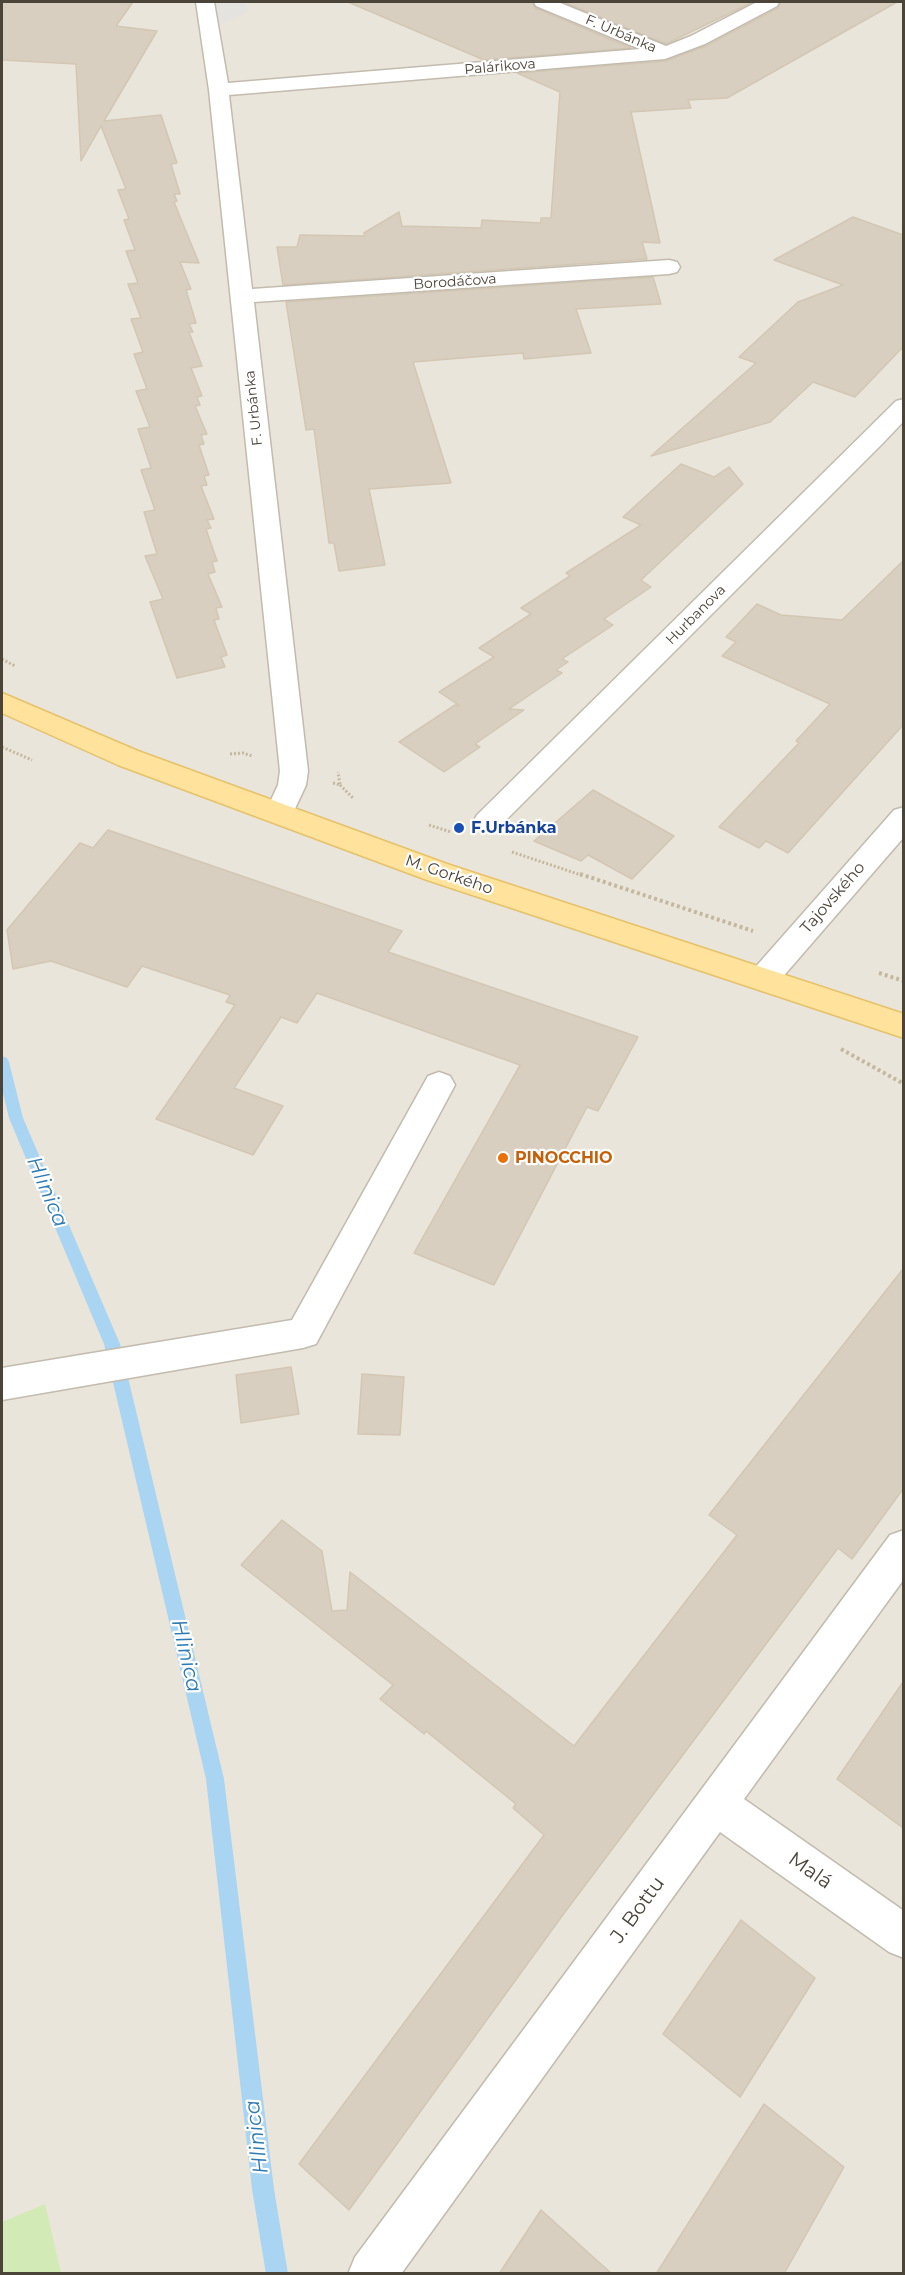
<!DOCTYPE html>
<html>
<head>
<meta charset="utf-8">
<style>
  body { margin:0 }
  #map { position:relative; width:905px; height:2275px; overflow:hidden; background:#f6f3ec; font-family:Montserrat,sans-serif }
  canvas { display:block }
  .frame { position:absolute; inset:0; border:3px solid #4b4439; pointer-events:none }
</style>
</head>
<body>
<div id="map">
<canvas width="905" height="2275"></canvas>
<div class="frame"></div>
</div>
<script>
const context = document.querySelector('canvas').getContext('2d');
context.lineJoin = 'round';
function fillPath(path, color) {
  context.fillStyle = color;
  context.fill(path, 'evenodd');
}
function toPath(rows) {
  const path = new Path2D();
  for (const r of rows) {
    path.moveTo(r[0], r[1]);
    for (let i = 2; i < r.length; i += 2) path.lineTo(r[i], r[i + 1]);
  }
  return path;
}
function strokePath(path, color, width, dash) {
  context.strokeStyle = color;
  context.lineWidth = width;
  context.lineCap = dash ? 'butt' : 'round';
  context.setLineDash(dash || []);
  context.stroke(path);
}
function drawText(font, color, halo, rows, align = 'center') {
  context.font = font + ' Montserrat,sans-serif';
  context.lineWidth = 4.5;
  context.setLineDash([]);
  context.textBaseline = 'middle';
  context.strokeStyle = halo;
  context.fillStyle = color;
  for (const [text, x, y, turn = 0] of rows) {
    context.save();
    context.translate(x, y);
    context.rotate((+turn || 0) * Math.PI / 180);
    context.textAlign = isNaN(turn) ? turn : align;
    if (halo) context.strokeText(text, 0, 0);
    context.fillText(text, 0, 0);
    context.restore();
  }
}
fillPath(toPath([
  [2,2,903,2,903,2273,2,2273]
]), '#eae5da');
fillPath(toPath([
  [45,2204,61,2273,2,2273,2,2222]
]), '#d2eab5');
fillPath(toPath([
  [214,2,246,2,248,12,216,27]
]), '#e5e3e0');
fillPath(toPath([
  [2,1056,7,1058,9,1062,23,1118,120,1344,224,1779,274,2189,288,2274,266,2274,252,2189,206,1779,104,1344,9,1118,2,1089,2,1056]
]), '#a9d4f2');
const building = toPath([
  [2,2,133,2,116,26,157,31,104,121,161,115,177,163,171,164,180,194,174,194,177,201,174,202,199,263,180,262,191,289,186,290,196,323,189,324,193,332,189,332,202,366,191,368,202,396,197,397,200,405,195,406,207,434,201,435,204,444,199,445,209,475,204,476,207,485,201,486,214,519,207,520,211,528,206,529,217,561,212,562,215,572,208,574,222,607,216,608,219,619,214,620,227,655,221,657,225,667,177,678,150,602,163,599,145,556,157,554,144,512,155,510,141,470,151,468,138,429,150,427,136,391,147,389,134,354,143,352,131,319,141,318,128,284,138,283,126,251,135,250,124,220,129,219,118,190,126,189,101,126,81,161,76,64,2,60,2,2],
  [348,2,532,2,535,8,631,48,484,60,348,2],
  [563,2,753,2,666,44,563,2],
  [781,2,897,2,727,98,688,100,691,108,631,112,660,243,642,242,647,259,283,285,277,247,297,247,300,235,364,236,364,233,399,212,402,226,481,228,482,220,541,223,541,218,551,218,560,92,517,73,666,61,706,46,778,8,781,2],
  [853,217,903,235,903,347,855,397,813,382,770,422,651,456,756,363,739,357,798,302,843,285,774,260,853,217],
  [653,277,661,304,576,309,591,353,524,359,523,353,413,362,451,483,369,489,385,565,339,571,334,543,329,543,314,429,306,430,286,302,653,277],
  [681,464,714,477,729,467,743,484,641,580,651,587,604,619,613,625,562,659,568,662,556,670,562,673,509,709,524,710,475,744,480,747,444,772,399,742,455,705,460,706,439,692,494,657,479,648,531,614,521,608,570,576,566,573,641,525,623,517,681,464],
  [903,561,903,725,788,853,766,841,759,848,719,827,799,743,796,741,830,704,722,656,736,642,726,637,757,604,781,615,842,620,903,561],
  [593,790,674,836,632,879,588,855,581,861,534,841,593,790],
  [108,830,402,931,388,952,638,1037,598,1111,587,1107,494,1285,414,1253,520,1065,317,993,297,1023,281,1017,234,1088,283,1106,253,1155,156,1119,235,1005,226,1002,230,995,142,966,127,987,51,961,13,969,7,930,80,843,93,848,108,830],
  [903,1269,903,1489,852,1559,838,1548,565,1912,349,2210,299,2164,544,1835,513,1808,516,1804,426,1731,424,1734,380,1699,393,1685,241,1565,282,1520,322,1551,332,1611,347,1610,350,1572,574,1746,737,1535,709,1515,903,1269],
  [291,1367,299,1414,241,1423,236,1375,291,1367],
  [362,1374,404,1377,400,1435,358,1434,362,1374],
  [903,1682,903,1828,837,1779,903,1682],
  [741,1920,815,1978,740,2097,663,2034,741,1920],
  [764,2104,844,2167,784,2274,656,2274,764,2104],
  [541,2210,612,2274,499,2274,541,2210]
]);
fillPath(building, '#d8cfc1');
strokePath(building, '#d3c7b4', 1.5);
const minor = toPath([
  [196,2,214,2,228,83,640,49,536,6,534,2,558,2,666,46,691,36,757,2,779,2,777,6,705,44,665,59,229,95,252,289,669,260,677,262,680,267,677,272,669,274,254,302,308,771,306,785,293,813,289,820,279,823,269,820,265,813,278,785,280,771,209,90,196,2],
  [904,399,904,421,882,444,497,829,487,832,477,829,473,822,477,815,896,401,904,399],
  [904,807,904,837,774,987,763,991,752,987,748,979,752,971,894,810,904,807],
  [439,1072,450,1076,455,1085,316,1344,303,1348,2,1400,2,1368,292,1320,428,1076,439,1072],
  [904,1530,904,1579,744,1799,904,1911,904,1958,889,1952,720,1832,401,2274,348,2274,355,2257,890,1535,904,1530]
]);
const major = toPath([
  [2,693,138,751,447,864,904,1014,904,1038,427,880,118,765,2,713,2,693]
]);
strokePath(minor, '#c2bbae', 3);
strokePath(major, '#e6c16a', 3);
strokePath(toPath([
  [2,659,15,666],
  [2,747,32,760],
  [230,754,243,753,252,756],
  [333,783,340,785,338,772],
  [340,785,354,799],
  [429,825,451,832],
  [512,852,584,876]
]), '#c4b79f', 3, [2, 2]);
strokePath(toPath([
  [580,874,753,931],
  [879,973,904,981],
  [841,1049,904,1084]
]), '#c4b79f', 4, [3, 3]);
fillPath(minor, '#fff');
fillPath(major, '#ffe39c');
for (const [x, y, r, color] of [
  [459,828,6,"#1a4fb4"],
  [503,1158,6,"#e8710a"]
]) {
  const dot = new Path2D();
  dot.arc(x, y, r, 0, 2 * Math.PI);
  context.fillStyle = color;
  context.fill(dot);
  strokePath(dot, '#fff', 2);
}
drawText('14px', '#4b4439', '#fff', [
  ["F. Urbánka",621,34,23],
  ["Palárikova",500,67,-5],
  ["Borodáčova",455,282,-4],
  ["F. Urbánka",254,408,-96],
  ["Hurbanova",696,615,-45]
]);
drawText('bold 16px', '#164399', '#fff', [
  ["F.Urbánka",471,828]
], 'left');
drawText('16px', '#4b4439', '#fff', [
  ["M. Gorkého",449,875,19],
  ["Tajovského",833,898,-49]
]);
drawText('bold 16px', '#c56008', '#fff', [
  ["PINOCCHIO",515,1158]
], 'left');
drawText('20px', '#4b4439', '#fff', [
  ["Malá",810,1871,35],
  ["J. Bottu",638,1910,-54]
]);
drawText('italic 21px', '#2e7ab2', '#fff', [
  ["Hlinica",47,1192,67],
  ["Hlinica",186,1656,77],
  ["Hlinica",257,2137,-97]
]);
</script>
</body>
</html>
